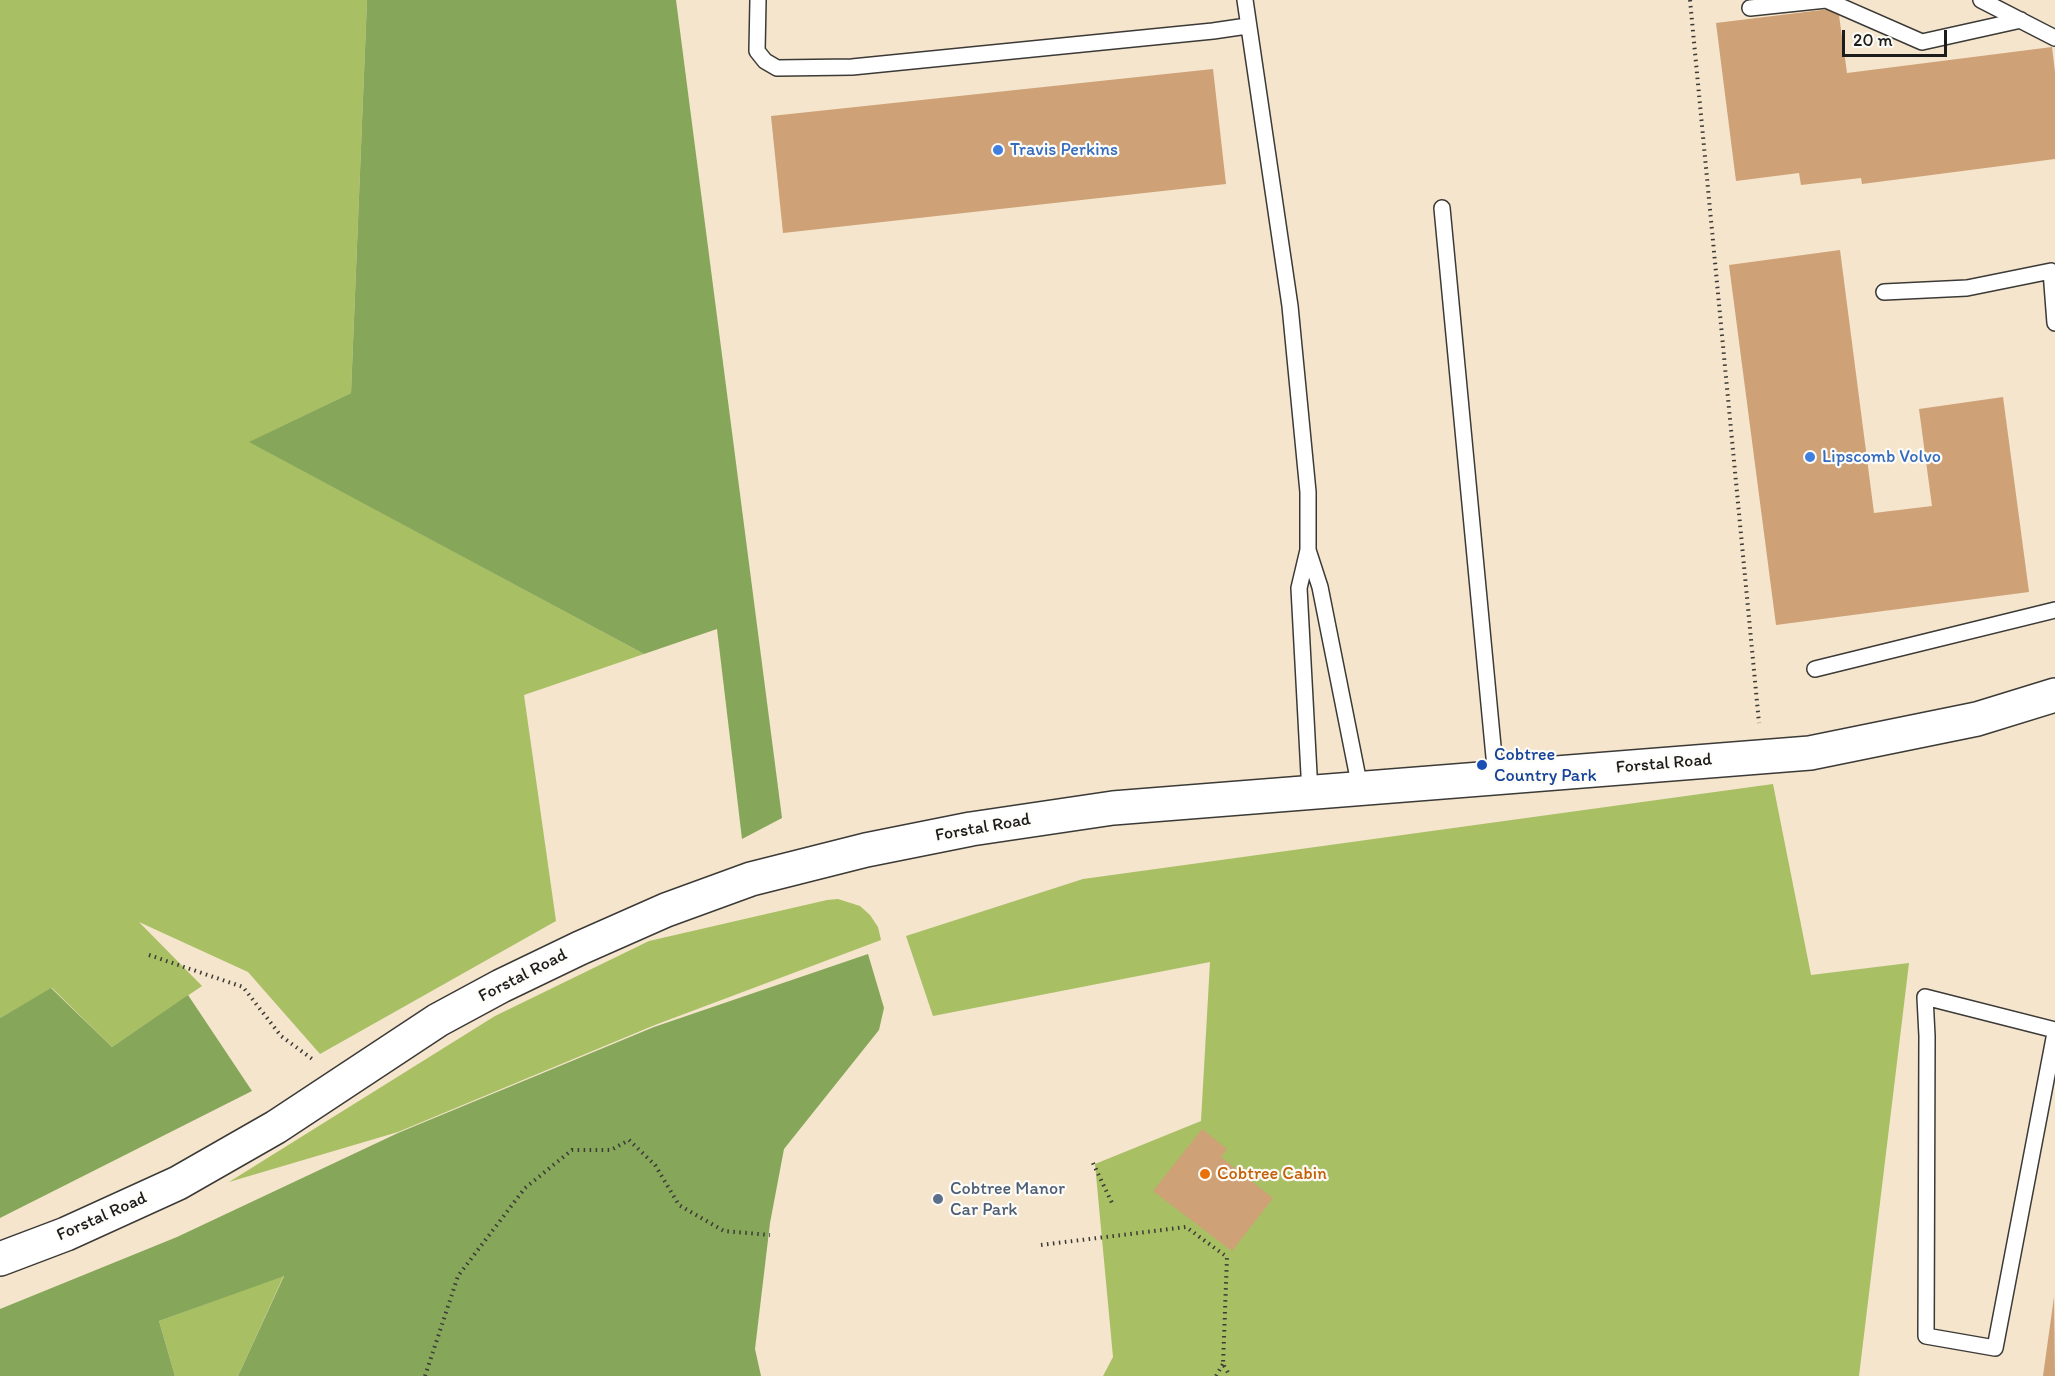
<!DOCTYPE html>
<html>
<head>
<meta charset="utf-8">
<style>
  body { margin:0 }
  #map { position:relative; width:2055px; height:1376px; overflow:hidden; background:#f4e5cc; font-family:Itim,sans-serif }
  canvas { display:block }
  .scale { position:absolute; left:1842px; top:30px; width:105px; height:27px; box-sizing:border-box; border:3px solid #1c1c1c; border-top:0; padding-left:8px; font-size:18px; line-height:21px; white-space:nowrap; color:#1c1c1c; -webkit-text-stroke:4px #fdfcf7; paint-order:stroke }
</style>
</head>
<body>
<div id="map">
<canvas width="2055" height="1376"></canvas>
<div class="scale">20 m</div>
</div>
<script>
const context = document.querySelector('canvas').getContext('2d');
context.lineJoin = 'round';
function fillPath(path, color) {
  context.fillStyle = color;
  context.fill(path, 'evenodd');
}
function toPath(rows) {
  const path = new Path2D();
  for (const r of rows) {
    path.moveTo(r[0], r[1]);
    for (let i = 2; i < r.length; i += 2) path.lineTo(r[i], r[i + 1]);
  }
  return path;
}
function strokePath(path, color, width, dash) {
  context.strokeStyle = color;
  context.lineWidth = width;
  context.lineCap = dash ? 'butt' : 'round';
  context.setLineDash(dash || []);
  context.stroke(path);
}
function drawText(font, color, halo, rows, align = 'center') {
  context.font = font + ' Itim,sans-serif';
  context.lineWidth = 4.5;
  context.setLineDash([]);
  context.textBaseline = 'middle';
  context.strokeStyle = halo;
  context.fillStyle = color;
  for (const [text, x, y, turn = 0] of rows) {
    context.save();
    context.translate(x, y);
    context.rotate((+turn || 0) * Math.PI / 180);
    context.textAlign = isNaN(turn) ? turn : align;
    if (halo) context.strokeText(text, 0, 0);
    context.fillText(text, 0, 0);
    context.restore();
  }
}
fillPath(toPath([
  [0,0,367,0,351,393,250,442,644,654,524,695,556,921,320,1054,248,972,139,922,202,986,112,1047,52,988,0,1018],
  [1773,784,1811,975,1909,963,1859,1376,1103,1376,1113,1357,1095,1164,1201,1121,1210,962,933,1016,906,936,1083,879],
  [838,899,860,906,870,915,878,927,881,940,655,1025,398,1132,229,1182,495,1016,649,941,827,900],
  [284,1275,238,1376,175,1376,159,1321]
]), '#a8bf64');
fillPath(toPath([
  [367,0,676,0,782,818,742,839,717,629,644,654,249,442,351,393],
  [868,954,884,1008,879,1030,784,1149,770,1223,755,1349,761,1376,238,1376,284,1276,159,1321,175,1376,0,1376,0,1309,177,1237,398,1133,654,1027],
  [51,988,112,1047,188,995,252,1091,0,1218,0,1018]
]), '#86a65a');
fillPath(toPath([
  [1838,8,1847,73,2052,47,2055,72,2055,159,1862,184,1861,178,1801,185,1799,173,1736,181,1716,23],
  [1213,69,1226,184,783,233,771,116],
  [1840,250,1874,513,1932,506,1919,409,2003,397,2029,592,1776,625,1729,265],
  [1202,1129,1227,1149,1221,1157,1273,1198,1232,1251,1153,1191],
  [2054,1297,2055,1376,2043,1376]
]), '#cea177');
const service = toPath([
  [758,0,757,51,765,61,777,68,852,67,1213,31,1247,26],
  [1245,0,1290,306,1308,492,1308,550,1299,588,1310,793],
  [1981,0,2055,38],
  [1750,8,1826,0,1922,42,2021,20],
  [1442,208,1496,778],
  [1884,292,1967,288,2051,271,2055,323],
  [1308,550,1320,587,1360,788],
  [1815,669,2055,610],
  [2055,1030,1925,997,1927,1036,1926,1336,1995,1348,2055,1033]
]);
const tertiary = toPath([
  [0,1259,66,1234,178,1183,276,1127,438,1020,501,986,580,948,666,910,751,879,866,850,971,829,1113,808,1810,753,1977,719,2055,695]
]);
strokePath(service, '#3c3a36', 18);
strokePath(tertiary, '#3c3a36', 36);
strokePath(toPath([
  [1690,0,1759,723],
  [149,955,243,987,281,1036,315,1061],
  [1093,1163,1113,1205],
  [1041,1245,1186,1227,1227,1257,1223,1364,1230,1376],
  [425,1376,458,1276,525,1188,572,1150,611,1150,629,1140,655,1165,679,1205,724,1231,770,1235],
  [1216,1376,1223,1364]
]), '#3c3a36', 4, [1.5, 4.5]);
strokePath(service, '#fff', 15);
strokePath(tertiary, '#fff', 33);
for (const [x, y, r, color] of [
  [998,150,6,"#3f7fe0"],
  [1810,457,6,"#3f7fe0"],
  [1482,765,6,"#1a4fb4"],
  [1205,1174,6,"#e8710a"],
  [938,1199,6,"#5c6f8a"]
]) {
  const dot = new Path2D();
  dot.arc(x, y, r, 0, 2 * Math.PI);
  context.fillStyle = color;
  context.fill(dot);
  strokePath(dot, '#fdfcf7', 2);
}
drawText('18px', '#366cbe', '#fdfcf7', [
  ["Travis Perkins",1010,150],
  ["Lipscomb Volvo",1822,457]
], 'left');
drawText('18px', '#164399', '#fdfcf7', [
  ["Cobtree",1494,755],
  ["Country Park",1494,776]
], 'left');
drawText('18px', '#1c1c1c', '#fdfcf7', [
  ["Forstal Road",1664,764,-5],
  ["Forstal Road",983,828,-10],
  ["Forstal Road",523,976,-27],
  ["Forstal Road",102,1217,-24]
]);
drawText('18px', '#c56008', '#fdfcf7', [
  ["Cobtree Cabin",1217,1174]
], 'left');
drawText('18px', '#4e5e75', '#fdfcf7', [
  ["Cobtree Manor",950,1189],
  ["Car Park",950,1210]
], 'left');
</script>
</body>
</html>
